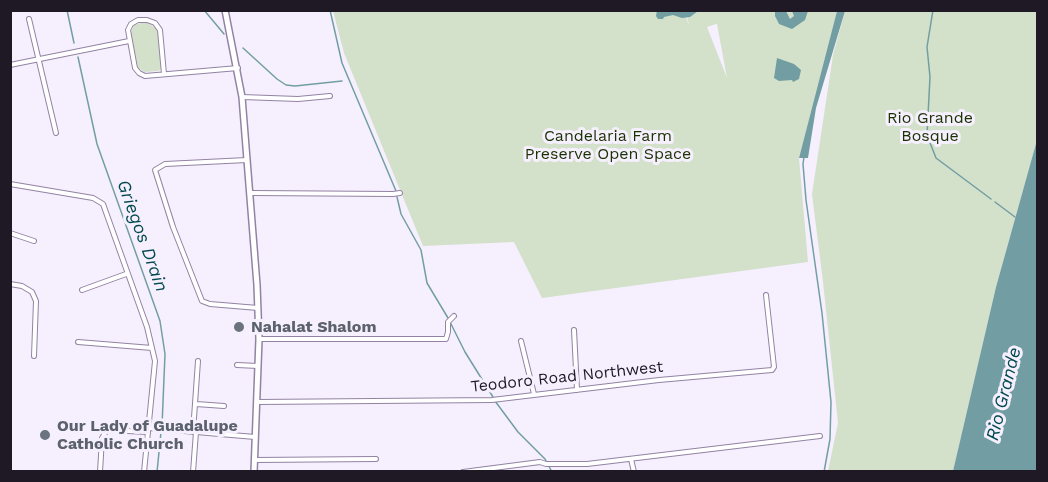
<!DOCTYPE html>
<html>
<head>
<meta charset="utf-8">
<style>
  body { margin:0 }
  #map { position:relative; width:1048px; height:482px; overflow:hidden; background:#f6f0fe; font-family:"Work Sans",sans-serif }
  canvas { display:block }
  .frame { position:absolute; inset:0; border:12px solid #1e1925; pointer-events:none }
</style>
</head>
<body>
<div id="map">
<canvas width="1048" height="482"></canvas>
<div class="frame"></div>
</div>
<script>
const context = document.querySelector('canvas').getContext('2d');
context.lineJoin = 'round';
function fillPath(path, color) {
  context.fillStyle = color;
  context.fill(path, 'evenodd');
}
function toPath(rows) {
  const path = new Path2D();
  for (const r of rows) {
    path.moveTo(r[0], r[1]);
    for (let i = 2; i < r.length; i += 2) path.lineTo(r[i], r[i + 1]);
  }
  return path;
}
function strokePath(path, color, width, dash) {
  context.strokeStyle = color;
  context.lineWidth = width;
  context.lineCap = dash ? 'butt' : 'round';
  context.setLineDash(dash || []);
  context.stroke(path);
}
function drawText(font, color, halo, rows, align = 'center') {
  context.font = font + ' "Work Sans",sans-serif';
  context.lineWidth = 6;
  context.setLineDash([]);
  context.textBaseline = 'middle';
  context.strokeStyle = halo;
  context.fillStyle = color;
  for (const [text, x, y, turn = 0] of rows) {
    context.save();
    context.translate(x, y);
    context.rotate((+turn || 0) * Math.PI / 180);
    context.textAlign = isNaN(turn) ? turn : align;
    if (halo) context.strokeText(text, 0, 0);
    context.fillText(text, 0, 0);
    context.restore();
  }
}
fillPath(toPath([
  [684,10,689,26,686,11,837,11,799,158,808,262,542,298,514,242,423,246,344,53,333,11],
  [716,24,717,24,727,78,707,27],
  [845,11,1037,11,1037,140,996,287,953,471,828,471,838,423,823,282,812,194,833,55],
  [145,22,156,28,158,34,161,69,158,71,145,72,138,68,131,32,134,25]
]), '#d3e0ca');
fillPath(toPath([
  [657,10,698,10,698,11,690,17,682,18,673,15,664,17,663,19,658,19,656,16],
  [775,11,786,11,790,19,794,16,792,11,808,11,805,20,792,29,779,24,775,16],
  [837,11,845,11,816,108,808,158,799,158],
  [777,58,794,64,801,70,799,79,793,82,792,80,779,81,774,78],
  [1037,140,1037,471,953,471,996,287]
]), '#729ea3');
strokePath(toPath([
  [67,10,74,43],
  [204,10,224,34],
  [330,10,342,63,396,191],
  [933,10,927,47,930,77,927,135,936,158,991,199],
  [243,48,277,79,286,85,295,86,342,81],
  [78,57,97,144,160,321,165,354,162,426],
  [804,157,803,164,806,200,822,313,831,402,830,439,824,472],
  [397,197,401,214,421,250,427,283,448,318],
  [995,202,1015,217],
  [450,322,465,352,493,397],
  [495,401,518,432,545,459,552,472],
  [157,472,161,432]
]), '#729ea3', 1.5);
const minor = toPath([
  [29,19,56,133],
  [10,65,129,41],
  [164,74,160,30,155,23,147,20,138,20,131,24,128,30,135,68,139,73,145,76,238,68],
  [242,97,298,99,330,96],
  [247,160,165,164,155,170,173,227,202,301,210,304,258,308],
  [10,184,93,198,103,204,147,327,155,361,144,472],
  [251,193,393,194,400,193],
  [10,233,34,241],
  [10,284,22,286,32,292,36,301,34,356],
  [82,290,126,274],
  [574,330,577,390],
  [259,339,446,339,448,332,448,322,454,316],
  [521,341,534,394],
  [78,342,152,348],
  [237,365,258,366],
  [257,402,492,400,659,380,772,370,774,367,766,295],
  [196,404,224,406],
  [149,428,255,437],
  [193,432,198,361],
  [631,459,634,472],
  [254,460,376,459],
  [100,472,102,438,107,430,148,432],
  [193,472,196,432],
  [463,472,540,462,546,464,587,464,820,436]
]);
const secondary = toPath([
  [225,10,242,97,257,285,259,339,254,472]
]);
strokePath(minor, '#9283a3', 6);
strokePath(secondary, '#9283a3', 8);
strokePath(minor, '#fff', 4);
strokePath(secondary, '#fff', 5);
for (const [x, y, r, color] of [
  [239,327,6,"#6b7280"],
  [45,435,6,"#6b7280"]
]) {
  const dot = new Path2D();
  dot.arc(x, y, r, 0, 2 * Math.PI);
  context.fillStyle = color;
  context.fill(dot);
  strokePath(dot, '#f6f0fe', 2);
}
drawText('16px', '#1a3101', '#f6f0fe', [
  ["Rio Grande",930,118],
  ["Bosque",930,136],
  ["Candelaria Farm",608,136],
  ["Preserve Open Space",608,154]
]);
drawText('bold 16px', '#5b616d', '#f6f0fe', [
  ["Nahalat Shalom",251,327],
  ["Our Lady of Guadalupe",57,426],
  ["Catholic Church",57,444]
], 'left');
drawText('16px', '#1e1925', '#f6f0fe', [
  ["Teodoro Road Northwest",567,377,-6]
]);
drawText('italic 18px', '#034a50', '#f6f0fe', [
  ["Griegos Drain",142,236,70],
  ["Rio Grande",1004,394,-76]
]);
</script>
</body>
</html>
